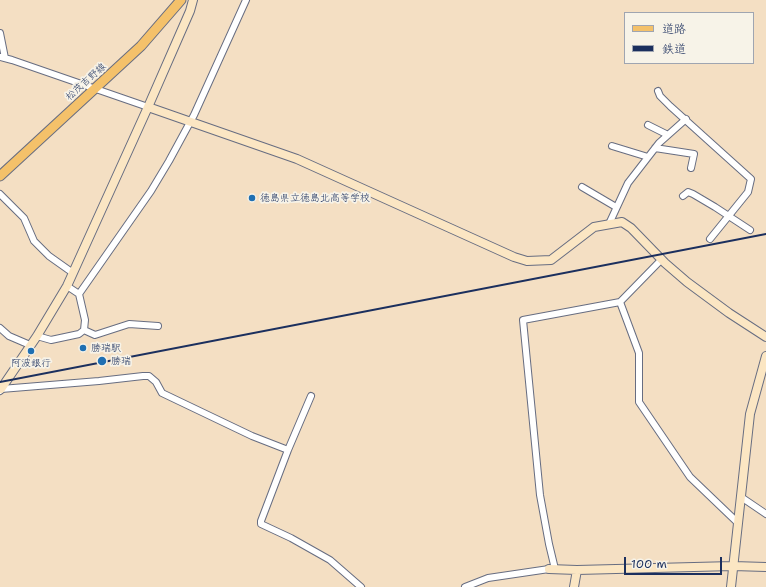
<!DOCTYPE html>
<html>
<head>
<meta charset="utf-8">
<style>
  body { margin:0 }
  #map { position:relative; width:766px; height:587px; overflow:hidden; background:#f4dfc3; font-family:"Shantell Sans","Klee One",sans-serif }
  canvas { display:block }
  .legend { position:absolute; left:624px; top:12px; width:130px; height:52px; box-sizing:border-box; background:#f7f3e8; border:1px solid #9fa5b1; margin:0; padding:5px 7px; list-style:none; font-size:12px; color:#1b2f5e }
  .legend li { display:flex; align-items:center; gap:8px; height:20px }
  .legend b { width:20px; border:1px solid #9fa5b1 }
  .scale { position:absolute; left:624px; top:557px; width:98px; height:18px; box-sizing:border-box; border:2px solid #1b2f5e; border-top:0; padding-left:5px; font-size:12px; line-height:14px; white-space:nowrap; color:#1b2f5e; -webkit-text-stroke:3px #f7f3e8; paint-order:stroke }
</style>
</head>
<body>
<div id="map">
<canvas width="766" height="587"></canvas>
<ul class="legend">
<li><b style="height:5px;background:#f4c16a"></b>道路</li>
<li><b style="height:5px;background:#1b2f5e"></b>鉄道</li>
</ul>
<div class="scale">100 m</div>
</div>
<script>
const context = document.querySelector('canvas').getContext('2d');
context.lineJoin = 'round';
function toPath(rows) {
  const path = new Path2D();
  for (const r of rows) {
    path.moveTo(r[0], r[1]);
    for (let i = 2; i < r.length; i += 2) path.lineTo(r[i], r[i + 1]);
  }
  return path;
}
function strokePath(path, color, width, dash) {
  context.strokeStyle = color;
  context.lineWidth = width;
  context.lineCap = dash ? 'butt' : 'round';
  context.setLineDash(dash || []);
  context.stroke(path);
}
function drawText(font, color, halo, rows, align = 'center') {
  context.font = font + ' "Shantell Sans","Klee One",sans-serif';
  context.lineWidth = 3.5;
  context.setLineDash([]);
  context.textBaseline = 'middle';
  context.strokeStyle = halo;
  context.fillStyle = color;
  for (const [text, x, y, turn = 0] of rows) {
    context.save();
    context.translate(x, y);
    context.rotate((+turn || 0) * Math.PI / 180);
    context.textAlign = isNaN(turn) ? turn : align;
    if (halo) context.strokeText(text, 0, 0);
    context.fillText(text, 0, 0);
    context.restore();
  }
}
const street = toPath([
  [0,33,5,58],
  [0,57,12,60,148,107],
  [658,91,660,96,670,106,751,179,748,192,710,239],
  [648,125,668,135],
  [612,146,648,157],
  [655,148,694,154,691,168],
  [582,187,616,207],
  [0,194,24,218,34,241,49,256,73,273],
  [683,196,688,192,693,194,715,207,750,230],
  [609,224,628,183,659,143,686,119],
  [67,286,79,294,85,320,84,330],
  [79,294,151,191,169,161,194,115,246,0],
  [620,302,639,353,639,402,690,477,737,522],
  [0,328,9,336,30,345],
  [37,336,51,340,79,334,84,330,95,335,129,324,158,326],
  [0,391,1,389,99,381,143,376,149,376,156,382,162,393,252,436,288,450],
  [311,396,288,450,261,521,261,524,291,538,330,560,361,587],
  [741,497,766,514],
  [555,569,549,544,540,495,523,320,620,302,662,259],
  [465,587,488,578,549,569]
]);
const secondary = toPath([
  [148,107,297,159,514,257,527,261,551,260,594,227,622,222,631,228,665,263,687,282,729,313,766,337],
  [1,389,37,336,67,286,148,107,190,11,193,0],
  [549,569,577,570,733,566,766,567],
  [574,587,577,570],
  [731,587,750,414,766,356]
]);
const primary = toPath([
  [0,176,141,46,181,0]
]);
strokePath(street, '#676d81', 8);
strokePath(secondary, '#676d81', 10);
strokePath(primary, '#676d81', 11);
strokePath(street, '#fff', 6);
strokePath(secondary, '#fbe6c3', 8);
strokePath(primary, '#f4c16a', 9);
strokePath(toPath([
  [0,382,766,234]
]), '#1b2f5e', 2);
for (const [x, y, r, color] of [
  [252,198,4,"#1f6fb2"],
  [83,348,4,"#1f6fb2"],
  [31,351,4,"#1f6fb2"],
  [102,361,5,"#1f6fb2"]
]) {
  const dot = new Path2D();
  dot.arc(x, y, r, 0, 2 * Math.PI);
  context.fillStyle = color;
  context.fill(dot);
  strokePath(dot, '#f7f3e8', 1.5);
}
drawText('10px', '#1b2f5e', '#f7f3e8', [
  ["松茂吉野線",86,82,-42]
]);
drawText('10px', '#1b2f5e', '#f7f3e8', [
  ["徳島県立徳島北高等学校",260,198],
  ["勝瑞駅",91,348],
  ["勝瑞",111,361],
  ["阿波銀行",31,363,"center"]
], 'left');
</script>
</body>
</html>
